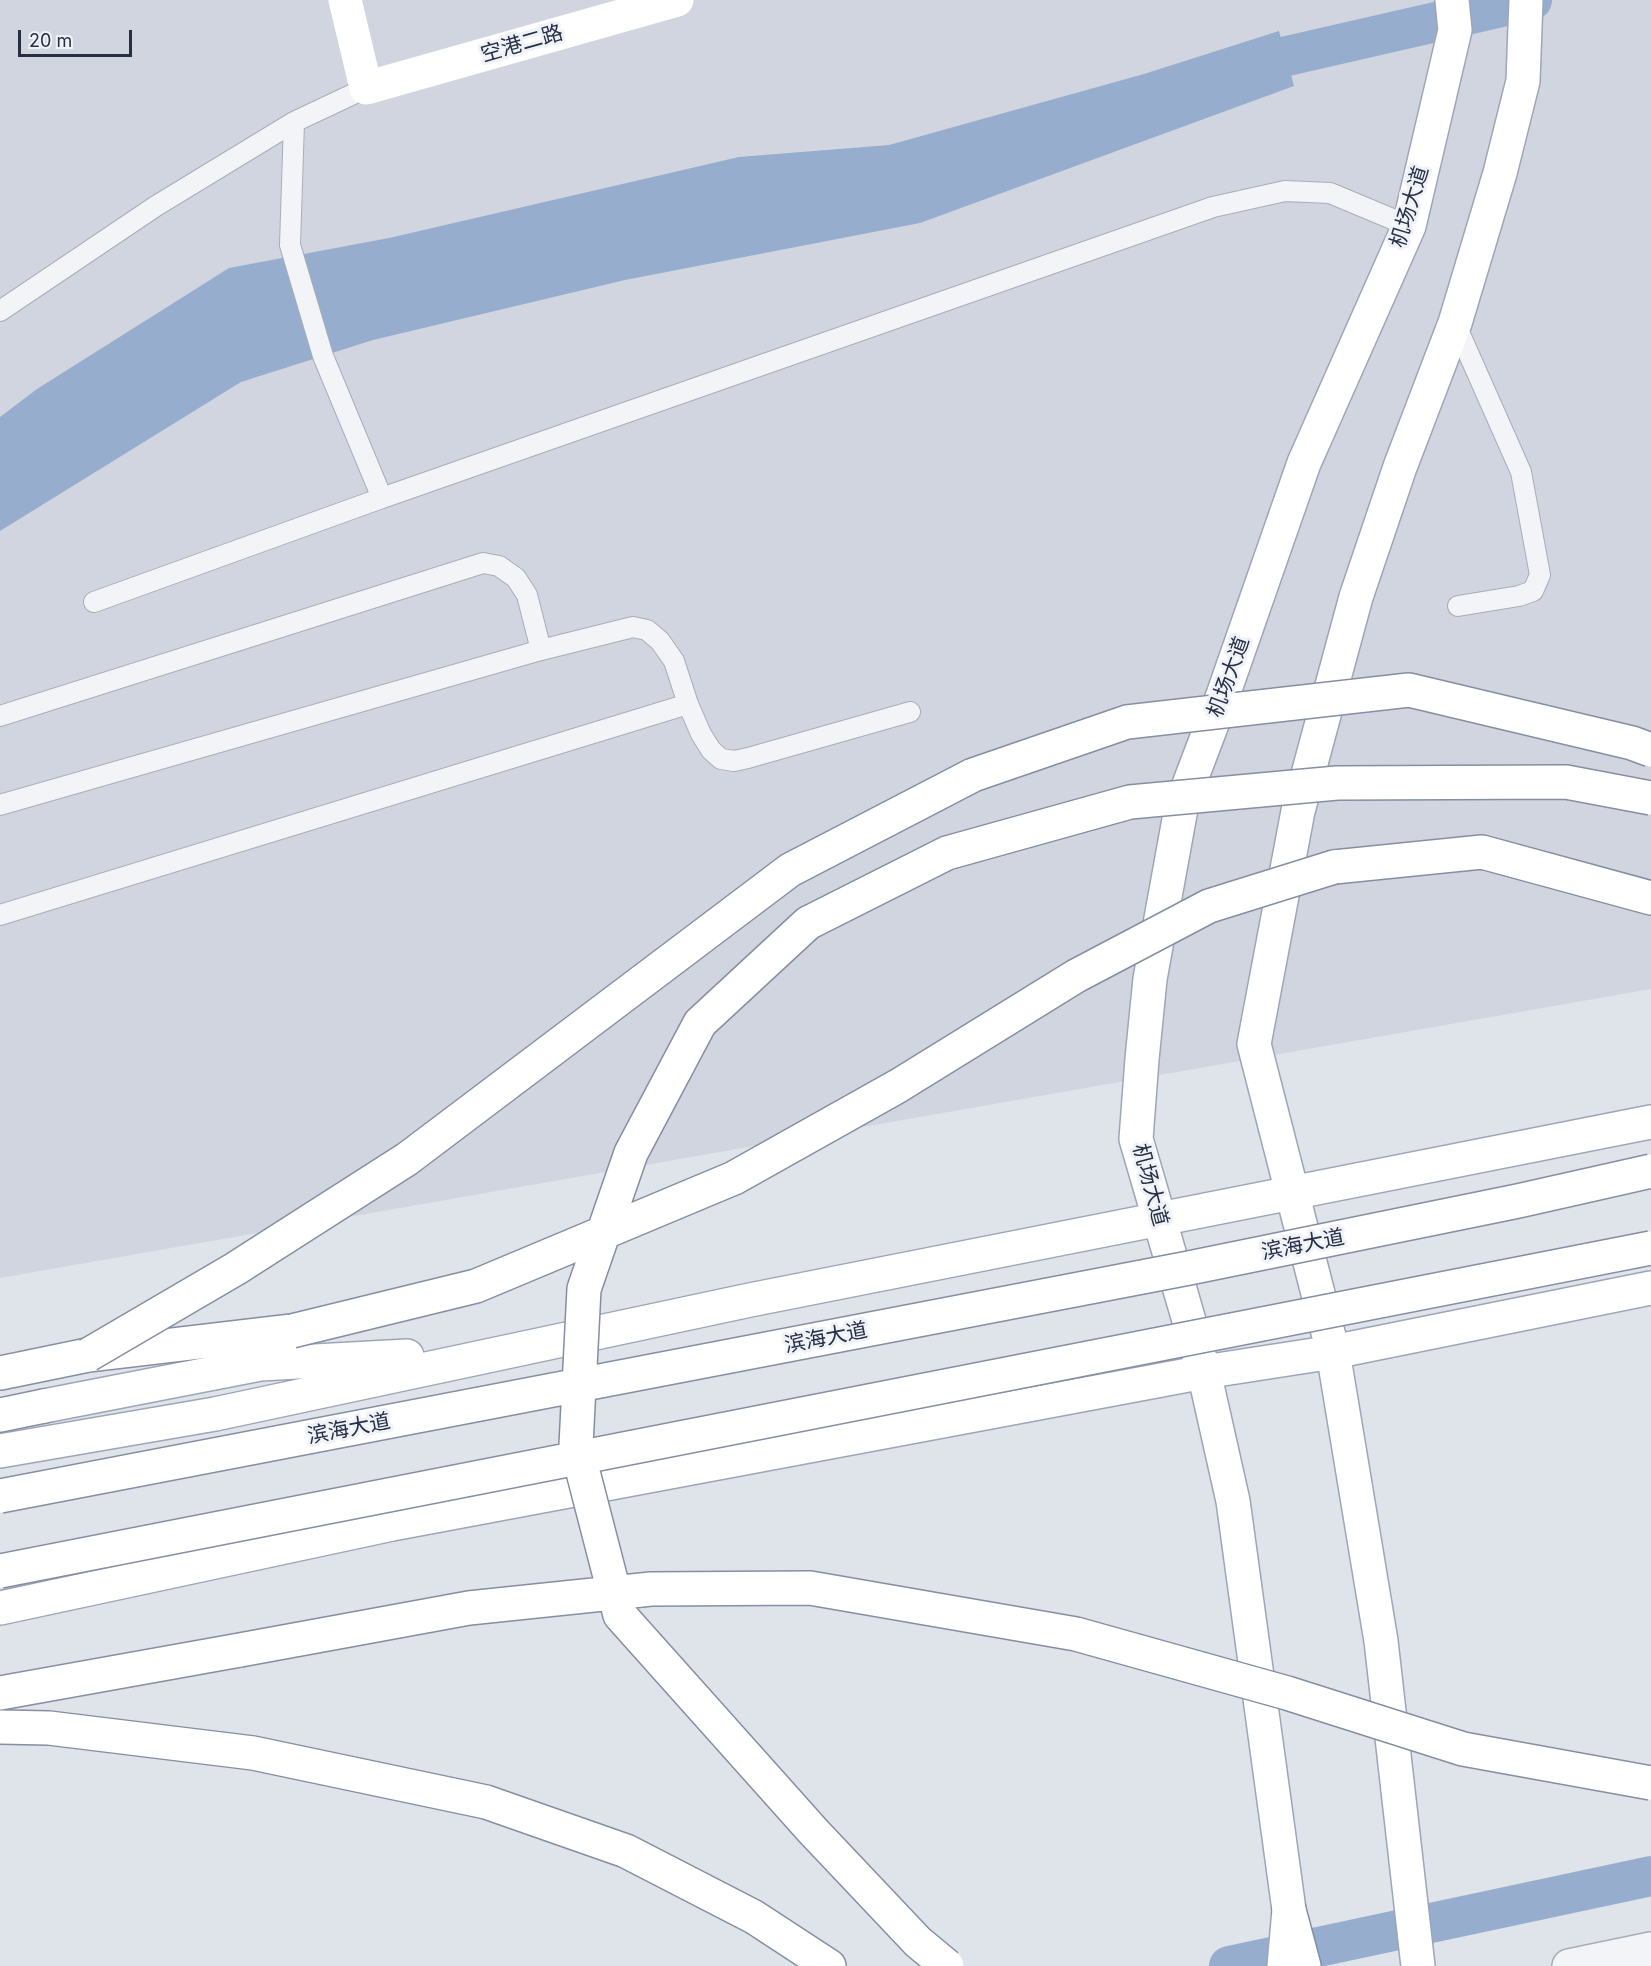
<!DOCTYPE html>
<html>
<head>
<meta charset="utf-8">
<style>
  body { margin:0 }
  #map { position:relative; width:1651px; height:1966px; overflow:hidden; background:#dfe3ea; font-family:Inter,sans-serif }
  canvas { display:block }
  .scale { position:absolute; left:18px; top:30px; width:114px; height:27px; box-sizing:border-box; border:3px solid #262f43; border-top:0; padding-left:8px; font-size:18px; line-height:21px; white-space:nowrap; color:#262f43; -webkit-text-stroke:4px #eff2f7; paint-order:stroke }
</style>
</head>
<body>
<div id="map">
<canvas width="1651" height="1966"></canvas>
<div class="scale">20 m</div>
</div>
<script>
const context = document.querySelector('canvas').getContext('2d');
context.lineJoin = 'round';
function fillPath(path, color) {
  context.fillStyle = color;
  context.fill(path, 'evenodd');
}
function toPath(rows) {
  const path = new Path2D();
  for (const r of rows) {
    path.moveTo(r[0], r[1]);
    for (let i = 2; i < r.length; i += 2) path.lineTo(r[i], r[i + 1]);
  }
  return path;
}
function strokePath(path, color, width, dash) {
  context.strokeStyle = color;
  context.lineWidth = width;
  context.lineCap = dash ? 'butt' : 'round';
  context.setLineDash(dash || []);
  context.stroke(path);
}
function drawText(font, color, halo, rows, align = 'center') {
  context.font = font + ' Inter,"Noto Sans SC",sans-serif';
  context.lineWidth = 6;
  context.setLineDash([]);
  context.textBaseline = 'middle';
  context.strokeStyle = halo;
  context.fillStyle = color;
  for (const [text, x, y, turn = 0] of rows) {
    context.save();
    context.translate(x, y);
    context.rotate((+turn || 0) * Math.PI / 180);
    context.textAlign = isNaN(turn) ? turn : align;
    if (halo) context.strokeText(text, 0, 0);
    context.fillText(text, 0, 0);
    context.restore();
  }
}
fillPath(toPath([
  [0,0,1651,0,1651,989,0,1278]
]), '#d1d5df');
fillPath(toPath([
  [1279,31,1294,86,920,223,625,280,373,340,241,382,0,531,0,417,37,389,229,268,389,238,739,157,889,145,1144,74]
]), '#96adce');
strokePath(toPath([
  [1261,62,1532,0],
  [1229,1966,1651,1876]
]), '#96adce', 40);
const lane = toPath([
  [0,311,156,206,294,122,366,88],
  [1455,323,1521,472,1540,575,1533,591,1519,596,1458,606],
  [382,498,1213,207,1285,191,1330,193,1409,226],
  [94,602,382,498,323,356,290,245,294,122],
  [541,650,633,627,647,630,660,641,674,661,688,704,701,734,711,750,721,759,734,761,748,758,910,712],
  [0,716,483,563,499,566,516,578,527,595,541,650,0,805],
  [0,915,688,704]
]);
const street = toPath([
  [1569,1966,1651,1949]
]);
const primary = toPath([
  [44,1406,260,1364,407,1356],
  [0,1451,215,1414,750,1300,1651,1122],
  [0,1608,392,1524,1204,1372,1333,1352,1651,1288],
  [1284,1966,1289,1910,1233,1501,1204,1372,1136,1139,1142,1059,1150,979,1182,803,1223,695,1304,463,1409,226,1455,30,1452,0],
  [1418,1966,1381,1641,1333,1352,1254,1044,1298,811,1356,597,1400,467,1455,323,1500,173,1523,81,1526,0]
]);
const highway = toPath([
  [1334,867,1482,852,1651,898],
  [0,1373,88,1355,292,1331],
  [0,1415,44,1406],
  [0,1693,240,1650],
  [0,1727,49,1728,253,1753,486,1802,626,1851,754,1917,829,1966],
  [1289,1910,1304,1966]
]);
strokePath(lane, '#a8adb8', 22);
strokePath(street, '#a8adb8', 36);
strokePath(primary, '#9da6b7', 36);
strokePath(highway, '#858ea2', 36);
strokePath(lane, '#f2f4f8', 20);
strokePath(street, '#f2f4f8', 33);
strokePath(toPath([
  [345,0,366,88,677,0]
]), '#fff', 33);
strokePath(primary, '#fff', 33);
strokePath(highway, '#fff', 33);
const highwayBridge = toPath([
  [292,1331,476,1286,734,1178,898,1086,1076,976,1209,906,1334,867],
  [88,1355,235,1269,407,1159,790,870,973,775,1127,722,1409,690,1632,743,1651,750],
  [0,1496,1189,1268,1518,1201,1651,1171],
  [0,1571,1651,1248],
  [240,1650,469,1608,651,1589,810,1588,1076,1634,1287,1693,1463,1749,1651,1783],
  [947,1966,918,1942,813,1831,620,1615,576,1445,584,1289,631,1153,700,1023,808,923,947,853,1130,802,1337,783,1566,782,1651,798]
]);
strokePath(highwayBridge, '#858ea2', 36, []);
strokePath(highwayBridge, '#fff', 33);
drawText('21px', '#262f43', '#eff2f7', [
  ["空港二路",522,44,-16],
  ["机场大道",1410,207,-73],
  ["机场大道",1229,677,-70],
  ["机场大道",1150,1185,75],
  ["滨海大道",1303,1245,-11],
  ["滨海大道",826,1338,-11],
  ["滨海大道",349,1429,-11]
]);
</script>
</body>
</html>
